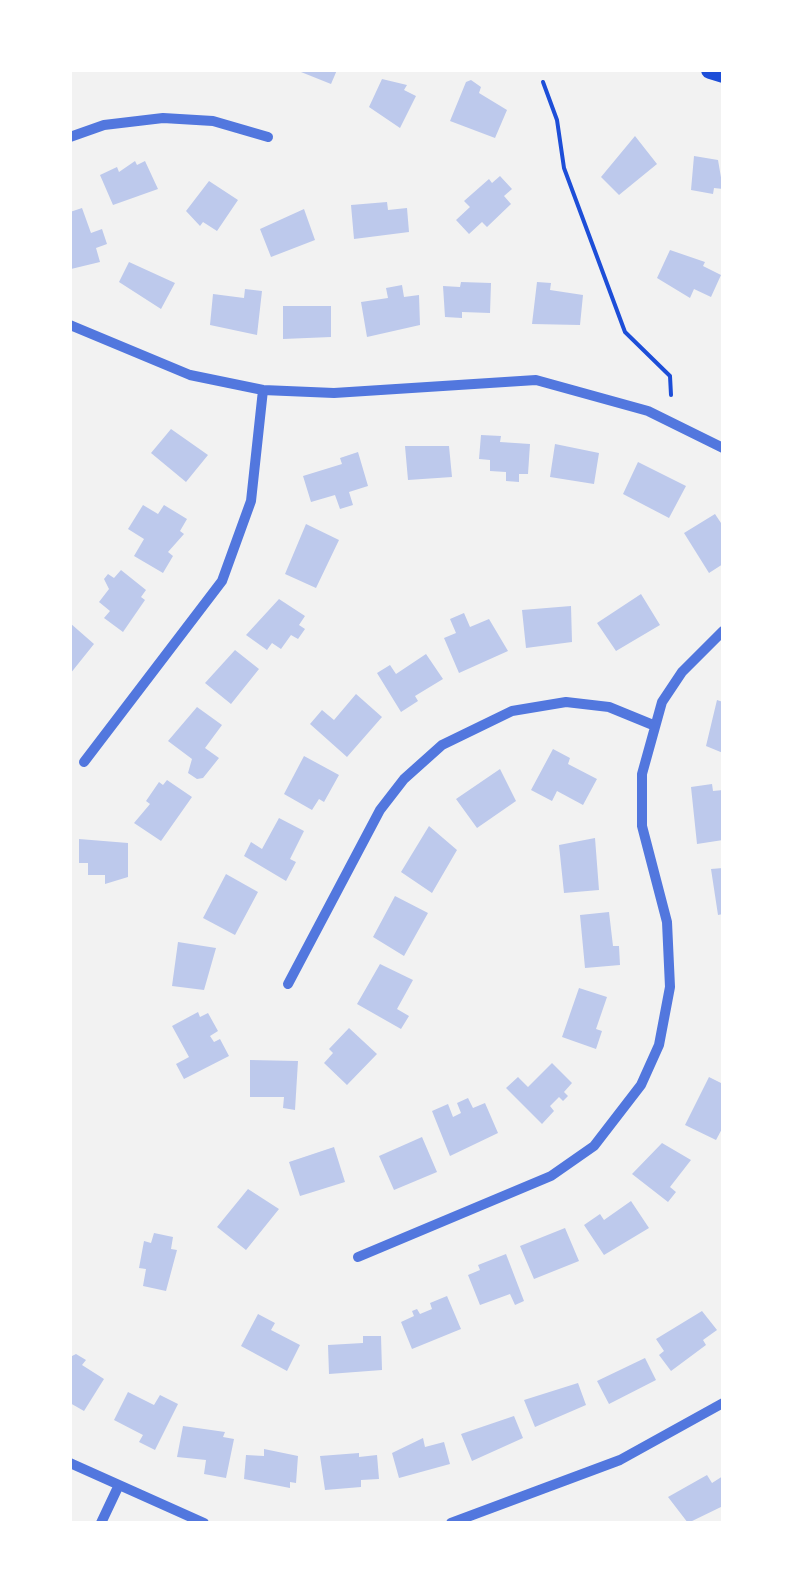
<!DOCTYPE html>
<html>
<head>
<meta charset="utf-8">
<style>
  body { margin:0 }
  #map { position:relative; width:793px; height:1593px; overflow:hidden; background:#f2f2f2; font-family:Lora,serif }
  canvas { display:block }
  .frame { position:absolute; inset:0; border:72px solid #fff; pointer-events:none }
</style>
</head>
<body>
<div id="map">
<canvas width="793" height="1593"></canvas>
<div class="frame"></div>
</div>
<script>
const context = document.querySelector('canvas').getContext('2d');
context.lineJoin = 'round';
function fillPath(path, color) {
  context.fillStyle = color;
  context.fill(path, 'evenodd');
}
function toPath(rows) {
  const path = new Path2D();
  for (const r of rows) {
    path.moveTo(r[0], r[1]);
    for (let i = 2; i < r.length; i += 2) path.lineTo(r[i], r[i + 1]);
  }
  return path;
}
function strokePath(path, color, width, dash) {
  context.strokeStyle = color;
  context.lineWidth = width;
  context.lineCap = dash ? 'butt' : 'round';
  context.setLineDash(dash || []);
  context.stroke(path);
}
fillPath(toPath([
  [296,70,337,70,331,84],
  [382,79,407,85,404,90,416,96,400,128,369,107],
  [471,80,481,87,479,93,507,110,495,138,450,121,466,82],
  [635,136,657,164,619,195,601,177],
  [694,156,718,160,723,189,714,188,713,194,691,190],
  [135,161,137,165,145,161,158,189,113,205,100,175,117,167,119,172],
  [500,176,512,189,504,196,511,204,487,227,482,222,469,234,456,220,470,207,464,201,489,179,492,183],
  [209,181,238,200,217,231,203,222,200,226,186,211],
  [387,202,388,210,407,208,409,232,354,239,351,205],
  [82,208,91,233,102,229,107,244,96,248,100,262,71,269,70,212],
  [304,209,315,240,271,257,260,229],
  [670,250,705,262,703,266,721,275,711,297,694,289,690,298,657,278],
  [129,262,175,283,161,309,119,282],
  [461,282,491,283,490,313,462,312,462,318,445,317,443,286,460,287],
  [537,282,551,283,550,290,583,295,580,325,532,324],
  [402,285,404,297,419,295,420,325,367,337,361,302,388,298,386,288],
  [245,289,262,291,257,335,210,325,213,294,244,298],
  [283,306,331,306,331,337,283,339],
  [171,429,208,455,186,482,151,453],
  [481,435,501,436,500,442,530,444,528,474,519,474,519,482,506,481,506,472,490,471,490,460,479,459],
  [555,444,599,453,594,484,550,477],
  [405,446,449,446,452,477,408,480],
  [358,452,368,486,349,492,353,505,340,509,335,495,311,502,303,476,342,464,340,458],
  [638,462,686,486,669,518,623,494],
  [143,505,158,514,164,505,187,519,180,531,184,534,168,552,173,556,163,573,134,556,144,539,128,529],
  [715,514,723,526,723,564,709,573,684,533],
  [306,524,339,540,316,588,285,574],
  [121,570,146,590,141,597,145,600,123,632,104,618,110,611,99,602,109,589,104,579,108,574,114,578],
  [641,594,660,625,616,651,597,623],
  [279,599,305,616,299,625,305,629,298,639,291,635,281,649,272,643,267,650,246,635],
  [571,606,572,642,526,648,522,610],
  [464,613,470,627,489,619,508,651,459,673,444,638,456,633,450,619],
  [70,623,94,644,70,674],
  [235,650,259,669,231,704,205,683],
  [426,654,443,679,415,696,418,701,401,712,377,673,390,665,396,674],
  [356,694,382,717,347,757,310,724,322,710,334,720],
  [717,700,723,702,723,753,706,746],
  [197,707,222,725,205,748,219,758,203,778,197,779,188,773,192,759,168,741],
  [553,749,570,758,568,764,597,779,583,805,557,791,552,801,531,790],
  [304,756,339,775,324,802,319,799,312,810,284,794],
  [500,769,516,801,477,828,456,799],
  [167,780,192,797,161,841,134,823,150,804,146,801,159,782,163,785],
  [712,784,713,791,723,790,723,840,697,844,691,787],
  [279,818,304,831,290,859,296,862,286,881,244,856,251,842,262,849],
  [429,826,457,850,432,893,401,872],
  [595,838,599,890,564,893,559,845],
  [79,839,128,843,128,877,105,884,105,875,88,875,88,863,79,863],
  [723,868,723,914,718,915,711,869],
  [226,874,258,892,235,935,203,918],
  [395,896,428,913,404,956,373,937],
  [609,912,613,946,619,946,620,965,585,968,580,915],
  [178,942,216,948,204,990,172,986],
  [380,964,413,980,397,1009,409,1016,401,1029,357,1004],
  [579,988,607,997,596,1029,602,1031,596,1049,562,1037],
  [198,1012,200,1017,208,1013,218,1031,210,1036,214,1042,220,1039,229,1056,184,1079,176,1064,189,1057,172,1026],
  [349,1028,377,1054,347,1085,324,1063,333,1053,329,1049],
  [250,1060,298,1061,295,1110,283,1108,284,1097,250,1097],
  [552,1063,572,1083,564,1092,568,1096,563,1101,559,1097,550,1106,554,1111,542,1124,506,1088,518,1077,528,1087],
  [709,1077,723,1084,723,1127,716,1140,685,1125],
  [468,1098,473,1108,485,1103,498,1133,450,1156,432,1111,448,1104,453,1117,461,1113,457,1103],
  [422,1137,437,1172,394,1190,379,1156],
  [662,1143,691,1160,670,1187,676,1192,668,1202,632,1174],
  [334,1147,345,1182,300,1196,289,1162],
  [248,1189,279,1209,246,1250,217,1227],
  [631,1201,649,1228,604,1255,584,1225,600,1214,604,1220],
  [565,1228,579,1261,534,1279,520,1246],
  [154,1233,173,1237,171,1249,177,1250,166,1291,143,1286,146,1269,139,1268,144,1241,151,1243],
  [506,1254,524,1301,515,1305,510,1294,480,1305,468,1275,480,1270,478,1265],
  [447,1296,461,1329,412,1349,401,1322,414,1316,412,1311,417,1309,420,1314,432,1309,430,1303],
  [702,1311,717,1330,703,1340,706,1345,671,1371,659,1355,664,1351,656,1339],
  [258,1314,275,1323,271,1330,300,1345,287,1371,241,1346],
  [363,1336,381,1336,382,1370,329,1374,328,1345,363,1343],
  [76,1354,86,1360,82,1365,104,1379,84,1411,70,1403,70,1357],
  [645,1358,656,1380,609,1404,597,1381],
  [578,1383,586,1405,535,1427,524,1400],
  [128,1392,154,1405,160,1395,178,1404,155,1450,139,1442,143,1435,114,1420],
  [514,1416,523,1438,472,1461,461,1434],
  [183,1426,225,1432,223,1437,234,1439,226,1478,204,1474,206,1460,177,1457],
  [423,1438,425,1447,444,1442,450,1464,399,1478,392,1453],
  [264,1449,298,1456,296,1483,290,1482,290,1488,244,1479,246,1455,264,1456],
  [359,1453,359,1457,377,1455,379,1479,361,1480,361,1487,325,1490,320,1456],
  [707,1475,712,1483,723,1476,723,1506,688,1523,668,1497]
]), '#bdc9ec');
strokePath(toPath([
  [543,82,557,120,564,168,625,332,670,376,671,395]
]), '#1d4ed8', 4);
strokePath(toPath([
  [70,137,104,125,163,118,213,121,268,137],
  [70,325,190,375,263,390,334,393,536,380,648,411,723,448],
  [84,762,222,581,251,501,263,390],
  [288,984,380,810,404,779,442,745,512,711,566,702,609,707,653,725],
  [358,1257,551,1176,594,1146,641,1085,659,1045,670,987,667,922,642,826,642,774,662,702,682,672,723,631],
  [70,1463,204,1523],
  [101,1523,118,1487],
  [451,1523,620,1460,723,1403]
]), '#5277de', 10);
strokePath(toPath([
  [710,70,723,74]
]), '#1d4ed8', 18);
</script>
</body>
</html>
